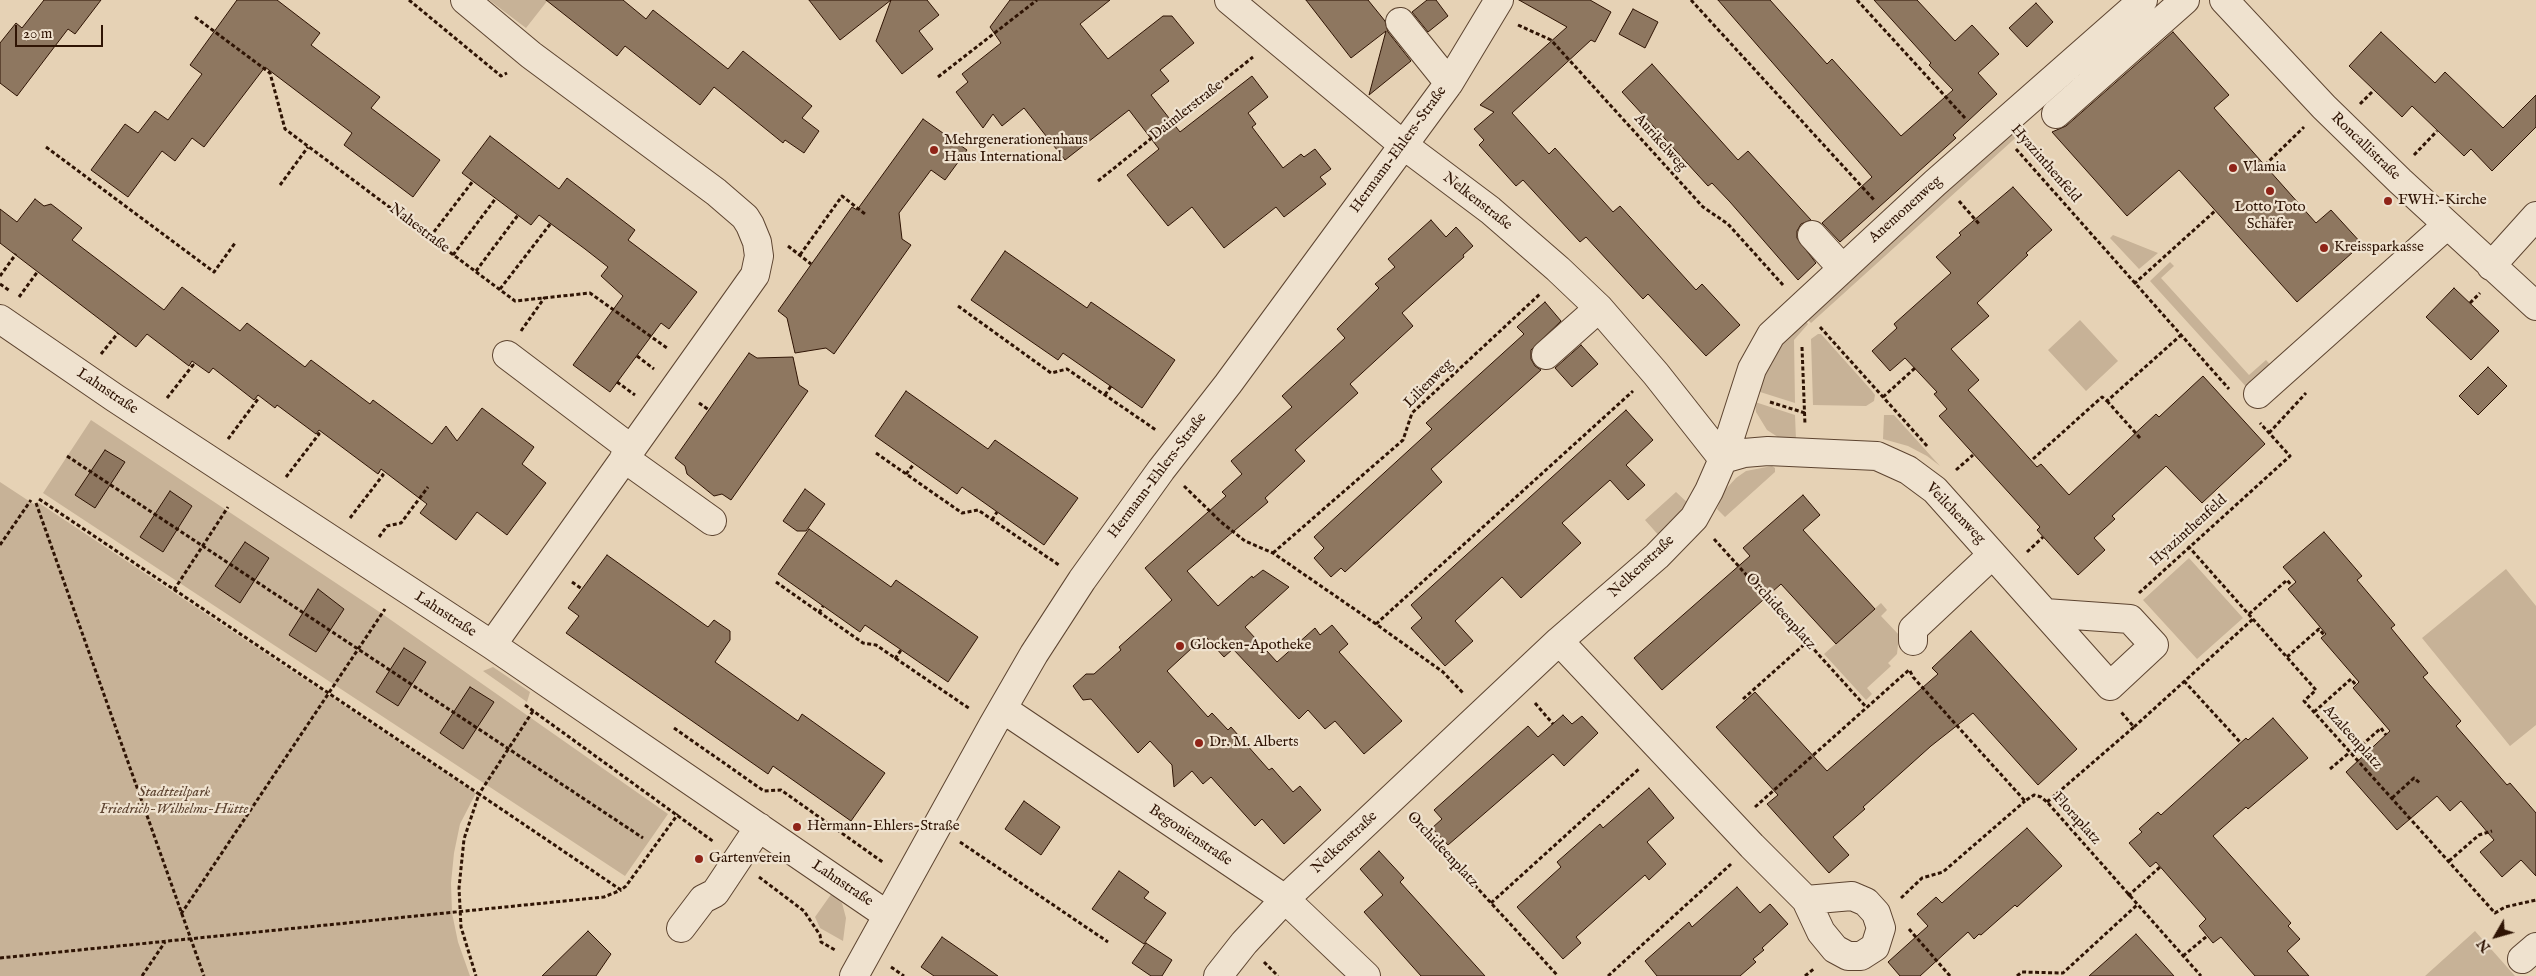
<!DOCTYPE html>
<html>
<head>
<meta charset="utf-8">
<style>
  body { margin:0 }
  #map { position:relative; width:2536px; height:976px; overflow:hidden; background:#e6d2b5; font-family:"IM FELL English",serif }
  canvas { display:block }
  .north { position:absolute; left:2471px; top:911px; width:50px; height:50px; -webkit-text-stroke:4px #efe2cf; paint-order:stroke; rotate:232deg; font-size:14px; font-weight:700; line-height:20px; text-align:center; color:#2f1404 }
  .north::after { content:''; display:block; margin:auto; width:18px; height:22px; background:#2f1404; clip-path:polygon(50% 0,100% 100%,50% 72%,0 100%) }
  .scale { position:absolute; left:15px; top:25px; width:88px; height:22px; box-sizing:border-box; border:2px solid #2f1404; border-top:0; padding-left:6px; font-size:15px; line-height:18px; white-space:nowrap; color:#2f1404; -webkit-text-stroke:4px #efe2cf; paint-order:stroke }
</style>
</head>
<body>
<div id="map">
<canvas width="2536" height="976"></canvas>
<div class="north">N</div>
<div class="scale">20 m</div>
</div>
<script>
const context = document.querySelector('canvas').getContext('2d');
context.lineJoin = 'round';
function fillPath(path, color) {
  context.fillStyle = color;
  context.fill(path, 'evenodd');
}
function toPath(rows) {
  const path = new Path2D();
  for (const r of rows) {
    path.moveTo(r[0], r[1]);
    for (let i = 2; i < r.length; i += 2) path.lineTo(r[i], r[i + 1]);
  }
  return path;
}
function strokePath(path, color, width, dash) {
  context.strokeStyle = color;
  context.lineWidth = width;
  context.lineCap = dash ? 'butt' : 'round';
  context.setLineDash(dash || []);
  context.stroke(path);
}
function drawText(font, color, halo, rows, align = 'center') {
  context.font = font + ' "IM FELL English",serif';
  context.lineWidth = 4.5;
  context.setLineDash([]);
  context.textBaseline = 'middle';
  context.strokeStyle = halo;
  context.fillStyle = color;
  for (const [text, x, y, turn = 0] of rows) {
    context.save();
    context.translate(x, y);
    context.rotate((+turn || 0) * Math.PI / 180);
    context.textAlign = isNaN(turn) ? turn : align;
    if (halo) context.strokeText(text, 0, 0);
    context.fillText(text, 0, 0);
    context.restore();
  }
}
fillPath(toPath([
  [489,0,548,0,526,28],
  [2013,122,2022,132,1811,323,1803,315],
  [2113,235,2158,253,2139,269,2110,238],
  [2170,262,2174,266,2161,278,2249,375,2266,360,2274,369,2250,391,2150,281],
  [1804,319,1808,324,1794,340,1795,403,1757,391,1772,352],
  [2080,320,2118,361,2086,391,2048,350],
  [1818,334,1821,334,1872,391,1875,395,1874,401,1866,406,1813,405,1811,339],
  [1755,402,1795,415,1796,440,1781,439,1767,430,1756,412],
  [1884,415,1894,415,1940,466,1927,456,1908,446,1883,439],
  [91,420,381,613,668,814,625,876,43,493],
  [1772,466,1775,468,1775,472,1725,517,1717,509,1725,490,1736,478,1746,471],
  [0,482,35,505,39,503,476,793,460,824,454,853,451,883,452,913,458,942,470,976,0,976],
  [1676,492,1690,505,1661,538,1645,520],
  [2189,558,2243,618,2197,659,2143,600],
  [2506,569,2536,606,2536,725,2510,746,2422,638],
  [1881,603,1887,610,1881,616,1899,635,1897,654,1888,663,1891,666,1867,688,1872,694,1866,700,1824,654],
  [493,667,530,692,527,702,483,671],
  [832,893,842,903,846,918,843,941,820,928,815,917],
  [2475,931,2515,976,2425,976]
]), '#c7b297');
const building = toPath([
  [44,0,101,0,75,34,68,29,17,96,0,83,0,43,16,23,22,28,44,0],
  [237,0,277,0,320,33,311,45,380,97,371,108,440,160,413,197,344,145,352,133,265,67,204,147,192,138,175,161,162,151,128,197,91,170,125,124,138,133,155,111,168,120,202,74,190,65,237,0],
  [546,0,623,0,646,19,653,10,728,69,743,51,812,106,802,118,819,131,804,153,785,140,783,143,714,87,700,105,625,46,617,56,546,0],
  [809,0,927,0,939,15,919,31,933,49,902,74,876,41,891,0,840,40,809,0],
  [1010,0,1110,0,1080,24,1108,59,1163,16,1172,16,1194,43,1160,70,1169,81,1151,95,1180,132,1252,76,1268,97,1248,113,1256,124,1252,127,1283,168,1301,154,1304,157,1315,149,1331,169,1320,177,1326,184,1284,217,1276,207,1224,248,1192,207,1168,226,1127,175,1159,149,1129,110,1065,160,1024,108,1002,126,993,114,983,128,956,92,968,82,962,74,1001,43,990,27,1010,0],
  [1306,0,1368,0,1385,21,1388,32,1411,61,1369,95,1386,31,1351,58,1306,0],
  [1427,0,1436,0,1448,16,1428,32,1412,12,1427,0],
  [1519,0,1590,0,1611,12,1595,42,1591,40,1512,113,1549,154,1555,148,1613,212,1620,206,1696,290,1702,284,1740,325,1706,356,1648,294,1643,299,1586,237,1580,242,1523,180,1516,186,1479,145,1484,140,1474,129,1494,112,1480,105,1567,27,1519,0],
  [1718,0,1770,0,1827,64,1832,59,1901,136,1953,90,1929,65,1931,63,1874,0,1917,0,1955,41,1972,25,1999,54,1978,73,1997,94,1953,135,1956,138,1840,242,1822,223,1872,177,1718,0],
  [2036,3,2053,22,2027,47,2009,28,2036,3],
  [1633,9,1658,22,1645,48,1619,34,1633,9],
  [2173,32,2229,95,2214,108,2229,125,2316,223,2331,210,2362,244,2297,302,2179,170,2127,216,2052,132,2066,126,2173,32],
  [2381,32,2435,83,2445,72,2503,128,2536,95,2536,127,2492,171,2471,149,2464,156,2412,106,2402,117,2349,66,2381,32],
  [1652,64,1738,160,1748,151,1811,220,1801,224,1797,231,1797,238,1816,263,1798,280,1730,202,1712,183,1708,186,1622,92,1652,64],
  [923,119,967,150,945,180,931,170,899,213,902,239,911,245,834,354,826,348,795,353,787,318,778,311,852,207,857,210,923,119],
  [490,136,559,189,567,178,635,230,628,240,697,292,669,329,661,323,610,392,573,365,623,296,601,276,608,267,585,249,539,215,531,225,462,173,490,136],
  [2013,187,2052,230,2026,253,2028,255,1977,303,1989,316,1951,349,1979,380,1968,390,2037,467,2041,464,2069,495,2156,414,2159,417,2203,376,2265,444,2202,503,2166,466,2112,516,2115,519,2094,538,2105,550,2078,575,2037,530,2040,527,1939,416,1947,409,1934,394,1937,392,1905,358,1890,371,1872,351,1897,328,1894,324,1951,273,1936,257,1961,235,1959,233,2013,187],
  [35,199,44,206,51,204,82,228,72,240,164,310,182,287,240,331,247,323,305,367,311,360,370,404,373,400,432,444,446,426,457,441,482,408,534,447,522,464,546,483,507,535,477,512,456,540,420,513,427,504,381,469,378,474,319,430,316,434,277,405,275,408,258,395,254,400,213,368,209,373,192,361,189,366,147,334,136,347,0,243,0,209,17,222,35,199],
  [1431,220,1446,237,1456,227,1473,246,1463,255,1464,257,1402,313,1413,326,1350,384,1358,393,1295,450,1305,461,1265,498,1268,502,1187,571,1218,606,1252,576,1253,578,1263,570,1289,587,1245,627,1277,662,1315,628,1320,635,1332,625,1348,644,1339,652,1402,721,1364,754,1335,721,1325,729,1308,710,1299,719,1233,649,1224,657,1205,636,1167,671,1208,717,1212,713,1228,730,1231,727,1269,770,1272,768,1293,792,1300,786,1321,810,1284,844,1262,819,1255,826,1211,777,1203,784,1192,771,1174,787,1172,765,1150,741,1138,753,1091,699,1083,700,1073,686,1086,674,1094,674,1121,650,1119,647,1172,600,1145,568,1226,496,1222,492,1242,474,1231,461,1292,407,1282,396,1345,338,1337,329,1379,288,1375,284,1395,267,1388,259,1431,220],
  [1005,251,1087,308,1091,302,1175,360,1142,408,1063,353,1058,360,971,300,1005,251],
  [2454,288,2499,331,2471,360,2426,317,2454,288],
  [1545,302,1561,321,1531,350,1531,359,1535,366,1541,370,1431,469,1442,482,1345,572,1341,568,1331,577,1314,558,1324,548,1314,537,1432,429,1426,423,1524,334,1517,327,1545,302],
  [1581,345,1598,364,1572,387,1555,368,1581,345],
  [749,353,757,358,793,357,799,385,808,391,731,500,722,494,714,496,687,474,685,466,675,458,749,353],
  [2488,367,2507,386,2478,415,2459,396,2488,367],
  [906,391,988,449,995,440,1078,498,1044,545,962,487,957,494,875,436,906,391],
  [1626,410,1653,440,1626,465,1645,485,1628,500,1610,480,1562,523,1581,543,1521,598,1502,577,1455,621,1473,641,1445,666,1411,628,1422,618,1411,605,1626,410],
  [105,450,125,462,95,508,75,495,105,450],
  [805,489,825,504,806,531,797,531,783,521,805,489],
  [170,491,192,506,163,552,140,537,170,491],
  [1803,495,1820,515,1803,530,1875,609,1836,644,1781,584,1662,690,1634,658,1750,556,1743,548,1803,495],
  [809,529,891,587,896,580,978,637,948,682,865,625,860,632,778,574,809,529],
  [2324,532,2362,576,2357,580,2395,625,2391,628,2428,673,2423,677,2461,721,2456,726,2507,785,2510,783,2536,813,2536,876,2521,860,2502,877,2480,852,2494,840,2461,801,2450,811,2437,796,2397,830,2346,772,2390,731,2353,688,2359,682,2321,638,2326,634,2288,589,2296,582,2283,567,2324,532],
  [245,542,269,558,240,603,215,586,245,542],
  [607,555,708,627,714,620,730,631,730,640,715,662,798,721,802,714,885,773,851,821,773,766,768,774,566,633,579,616,568,608,607,555],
  [318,589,344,609,316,652,289,635,318,589],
  [1971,631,2077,749,2038,785,1973,713,1931,746,1863,807,1865,809,1833,837,1849,855,1829,873,1767,804,1778,795,1716,727,1755,692,1827,771,1938,674,1932,668,1971,631],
  [404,648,426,662,398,706,376,692,404,648],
  [470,687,494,702,463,749,440,733,470,687],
  [1563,715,1572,724,1582,716,1598,733,1564,766,1553,754,1448,845,1432,828,1442,819,1434,810,1528,726,1538,737,1563,715],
  [2273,718,2308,758,2248,809,2246,807,2213,836,2291,923,2288,926,2300,939,2287,951,2309,976,2255,976,2221,937,2213,943,2199,926,2206,919,2156,862,2150,867,2129,843,2142,832,2139,829,2158,812,2161,815,2246,738,2248,740,2273,718],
  [1649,788,1674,818,1647,842,1666,864,1649,880,1645,875,1576,937,1581,943,1563,959,1517,907,1561,867,1557,862,1566,854,1600,824,1603,828,1649,788],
  [1024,801,1060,827,1041,855,1005,829,1024,801],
  [2027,828,2062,866,2017,907,2015,905,1981,935,1979,934,1974,939,1968,932,1920,976,1900,976,1888,962,1928,926,1917,914,1936,897,1942,903,2027,828],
  [1379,851,1404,878,1400,882,1485,976,1421,976,1364,912,1383,895,1360,869,1379,851],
  [1119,871,1149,892,1144,898,1166,913,1144,944,1092,909,1119,871],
  [1737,887,1760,913,1770,904,1788,924,1762,948,1764,950,1753,959,1756,962,1740,976,1657,976,1645,961,1689,922,1692,927,1737,887],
  [588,931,611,954,596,976,542,976,588,931],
  [2136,934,2174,976,2089,976,2116,952,2136,934],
  [942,937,968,955,998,976,934,976,921,967,942,937],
  [1146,943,1172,960,1162,976,1151,976,1132,963,1146,943]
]);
fillPath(building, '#8e7760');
strokePath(building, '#2f1404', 1);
const minor = toPath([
  [465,0,531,55,716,192,745,217,750,225,757,242,759,256,755,275,492,645],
  [1229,0,1402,144,1490,210,1558,269,1599,308,1656,374,1723,459],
  [2224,0,2324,107,2400,181,2536,306],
  [1400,22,1449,83],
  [2056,114,2185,0],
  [1812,235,1842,268],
  [2491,266,2536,216],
  [0,319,115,398,492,645,887,915],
  [507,355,630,448],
  [1546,355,1599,308],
  [2258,394,2447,225],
  [624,458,712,521],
  [1723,459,1744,453,1768,451,1877,456,1908,470,1935,490,2110,686,2154,645,2130,619,2045,613],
  [1559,641,1752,846,1806,900,1821,932,1835,949,1848,956,1861,956,1875,947,1881,928,1876,913,1866,902,1852,896,1806,900],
  [1913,641,1913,629,1992,555],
  [1003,709,1285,899,1366,976],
  [681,928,703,899,715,893,759,827],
  [2522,959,2536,947],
  [854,976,993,725,1034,654,1082,580,1161,470,1228,384,1449,83,1499,0],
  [1218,976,1244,943,1285,899,1559,641,1657,556,1694,518,1709,491,1723,459,1752,369,1771,335,1935,183,2143,0]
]);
strokePath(minor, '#5d4430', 30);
strokePath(toPath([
  [409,0,501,76,507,73],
  [1691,0,1875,201],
  [1857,0,1965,118],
  [195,17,270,73,285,129,515,301,590,293,667,348],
  [1518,25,1551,40,1703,207,1728,224,1783,285],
  [938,77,1037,0],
  [2360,104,2374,90],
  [46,147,214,272,235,243],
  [2016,149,2229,389],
  [2414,155,2437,131],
  [2265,165,2304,127],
  [1098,181,1253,57],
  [280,185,308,147],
  [1959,201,1980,225],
  [430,237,473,181],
  [788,246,811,264],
  [453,255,496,198],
  [800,255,842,196,865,214],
  [476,271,518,215],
  [0,276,16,254],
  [0,284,10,291],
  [2134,284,2215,211],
  [500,289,551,223],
  [19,297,38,271],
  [2470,303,2480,293],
  [958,306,1051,373,1067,369,1156,430],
  [1820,327,1928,447],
  [521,331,545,297],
  [1802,347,1805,425],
  [101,354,118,333],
  [637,356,654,369],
  [617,382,635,395],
  [1105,395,1111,386],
  [1883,397,1915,368],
  [167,398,193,365,191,363],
  [2107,401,2141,439],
  [1770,402,1805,413],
  [699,403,709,410],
  [2269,433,2306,393],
  [228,439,258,399,256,398],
  [876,453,962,513,978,510,1059,565],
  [67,456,643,838],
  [2033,459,2102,397,2107,401,2181,335],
  [1956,470,1973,455],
  [906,474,914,464],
  [286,477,319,434,317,432],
  [1184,486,1221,522,1245,541,1273,553,1376,624,1443,672,1463,693],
  [39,499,479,794,464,839,459,888,461,927,476,976],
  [36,503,204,976],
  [350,518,383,475,379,472],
  [992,520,997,512],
  [379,537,387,526,401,523,428,487],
  [1714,539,1866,707],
  [0,545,31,500],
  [2188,546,2316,690,2304,701,2495,913,2505,907,2536,900],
  [2027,552,2043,537],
  [1273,553,1403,440,1412,413,1541,293],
  [572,582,582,589],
  [776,582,863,643,876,645,970,709],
  [174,590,228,507],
  [2139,593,2290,456,2260,423],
  [819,613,823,606],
  [2249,614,2287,580,2292,586],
  [1376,624,1633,391],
  [2287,657,2319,629,2324,635],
  [895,659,901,650],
  [1910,671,1913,677,2025,801,2034,795,2041,797,2047,802,2201,976],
  [2184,681,2241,743],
  [1743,699,1807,642],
  [1535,703,1553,724],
  [525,705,714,842],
  [533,711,479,794,621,890,626,886,678,814],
  [2314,712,2351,679,2356,685],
  [2134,727,2253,619],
  [674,728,764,791,781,790,884,863],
  [2352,754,2381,728,2386,735],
  [2330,769,2350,752],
  [2392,798,2414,778,2421,784],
  [2047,802,2134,727,2121,712],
  [1755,807,1910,669],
  [1413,818,1558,976],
  [960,842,1108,942],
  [2449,861,2479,835,2492,831],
  [759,877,804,911,820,935,821,942,835,950],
  [2128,896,2160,867],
  [1901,898,1922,878,1943,872,2025,801],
  [1491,903,1640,768],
  [181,914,385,609],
  [1909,929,1950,976],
  [2183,956,2207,936],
  [0,958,604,897,621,890],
  [1264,962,1278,976],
  [891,967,904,976],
  [142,976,165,942],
  [1608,976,1731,864],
  [1805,976,1815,968],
  [2017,976,2022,972,2063,973,2137,905]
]), '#2f1404', 3, [4, 2.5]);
strokePath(minor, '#efe2cf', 28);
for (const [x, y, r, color] of [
  [934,150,5,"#8f2418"],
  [2233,168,5,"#8f2418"],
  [2270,191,5,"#8f2418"],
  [2388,201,5,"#8f2418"],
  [2324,248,5,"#8f2418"],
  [1180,646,5,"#8f2418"],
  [1199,743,5,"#8f2418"],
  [797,827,5,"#8f2418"],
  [699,859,5,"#8f2418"]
]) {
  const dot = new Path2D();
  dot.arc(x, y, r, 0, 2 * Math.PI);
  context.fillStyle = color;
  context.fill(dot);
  strokePath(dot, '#efe2cf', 2);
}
drawText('15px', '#2f1404', '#efe2cf', [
  ["Daimlerstraße",1187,111,-38],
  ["Aurikelweg",1660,143,48],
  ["Roncallistraße",2365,147,44],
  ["Hermann-Ehlers-Straße",1399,150,-54],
  ["Hyazinthenfeld",2045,164,49],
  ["Nelkenstraße",1477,202,38],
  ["Anemonenweg",1906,210,-42],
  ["Nahestraße",419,229,37],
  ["Lilienweg",1429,384,-45],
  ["Lahnstraße",107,392,34],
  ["Hermann-Ehlers-Straße",1158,476,-53],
  ["Veilchenweg",1955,514,46],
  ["Hyazinthenfeld",2189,531,-42],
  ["Nelkenstraße",1642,567,-43],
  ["Orchideenplatz",1780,612,48],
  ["Lahnstraße",445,615,33],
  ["Azaleenplatz",2352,738,48],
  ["Floraplatz",2076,819,48],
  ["Begonienstraße",1190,836,34],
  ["Nelkenstraße",1345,843,-43],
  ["Orchideenplatz",1442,850,47],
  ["Lahnstraße",842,884,34]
]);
drawText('15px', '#2f1404', '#efe2cf', [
  ["Mehrgenerationenhaus",944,141],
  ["Haus International",944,158],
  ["Vlamia",2243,168],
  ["FWH.-Kirche",2398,201],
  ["Lotto Toto",2270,208,"center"],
  ["Schäfer",2270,225,"center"],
  ["Kreissparkasse",2334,248],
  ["Glocken-Apotheke",1190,646],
  ["Dr. M. Alberts",1209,743],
  ["Hermann-Ehlers-Straße",807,827],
  ["Gartenverein",709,859]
], 'left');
drawText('italic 15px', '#5d4330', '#efe2cf', [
  ["Stadtteilpark",174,793],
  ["Friedrich-Wilhelms-Hütte",174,810]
]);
</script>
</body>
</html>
